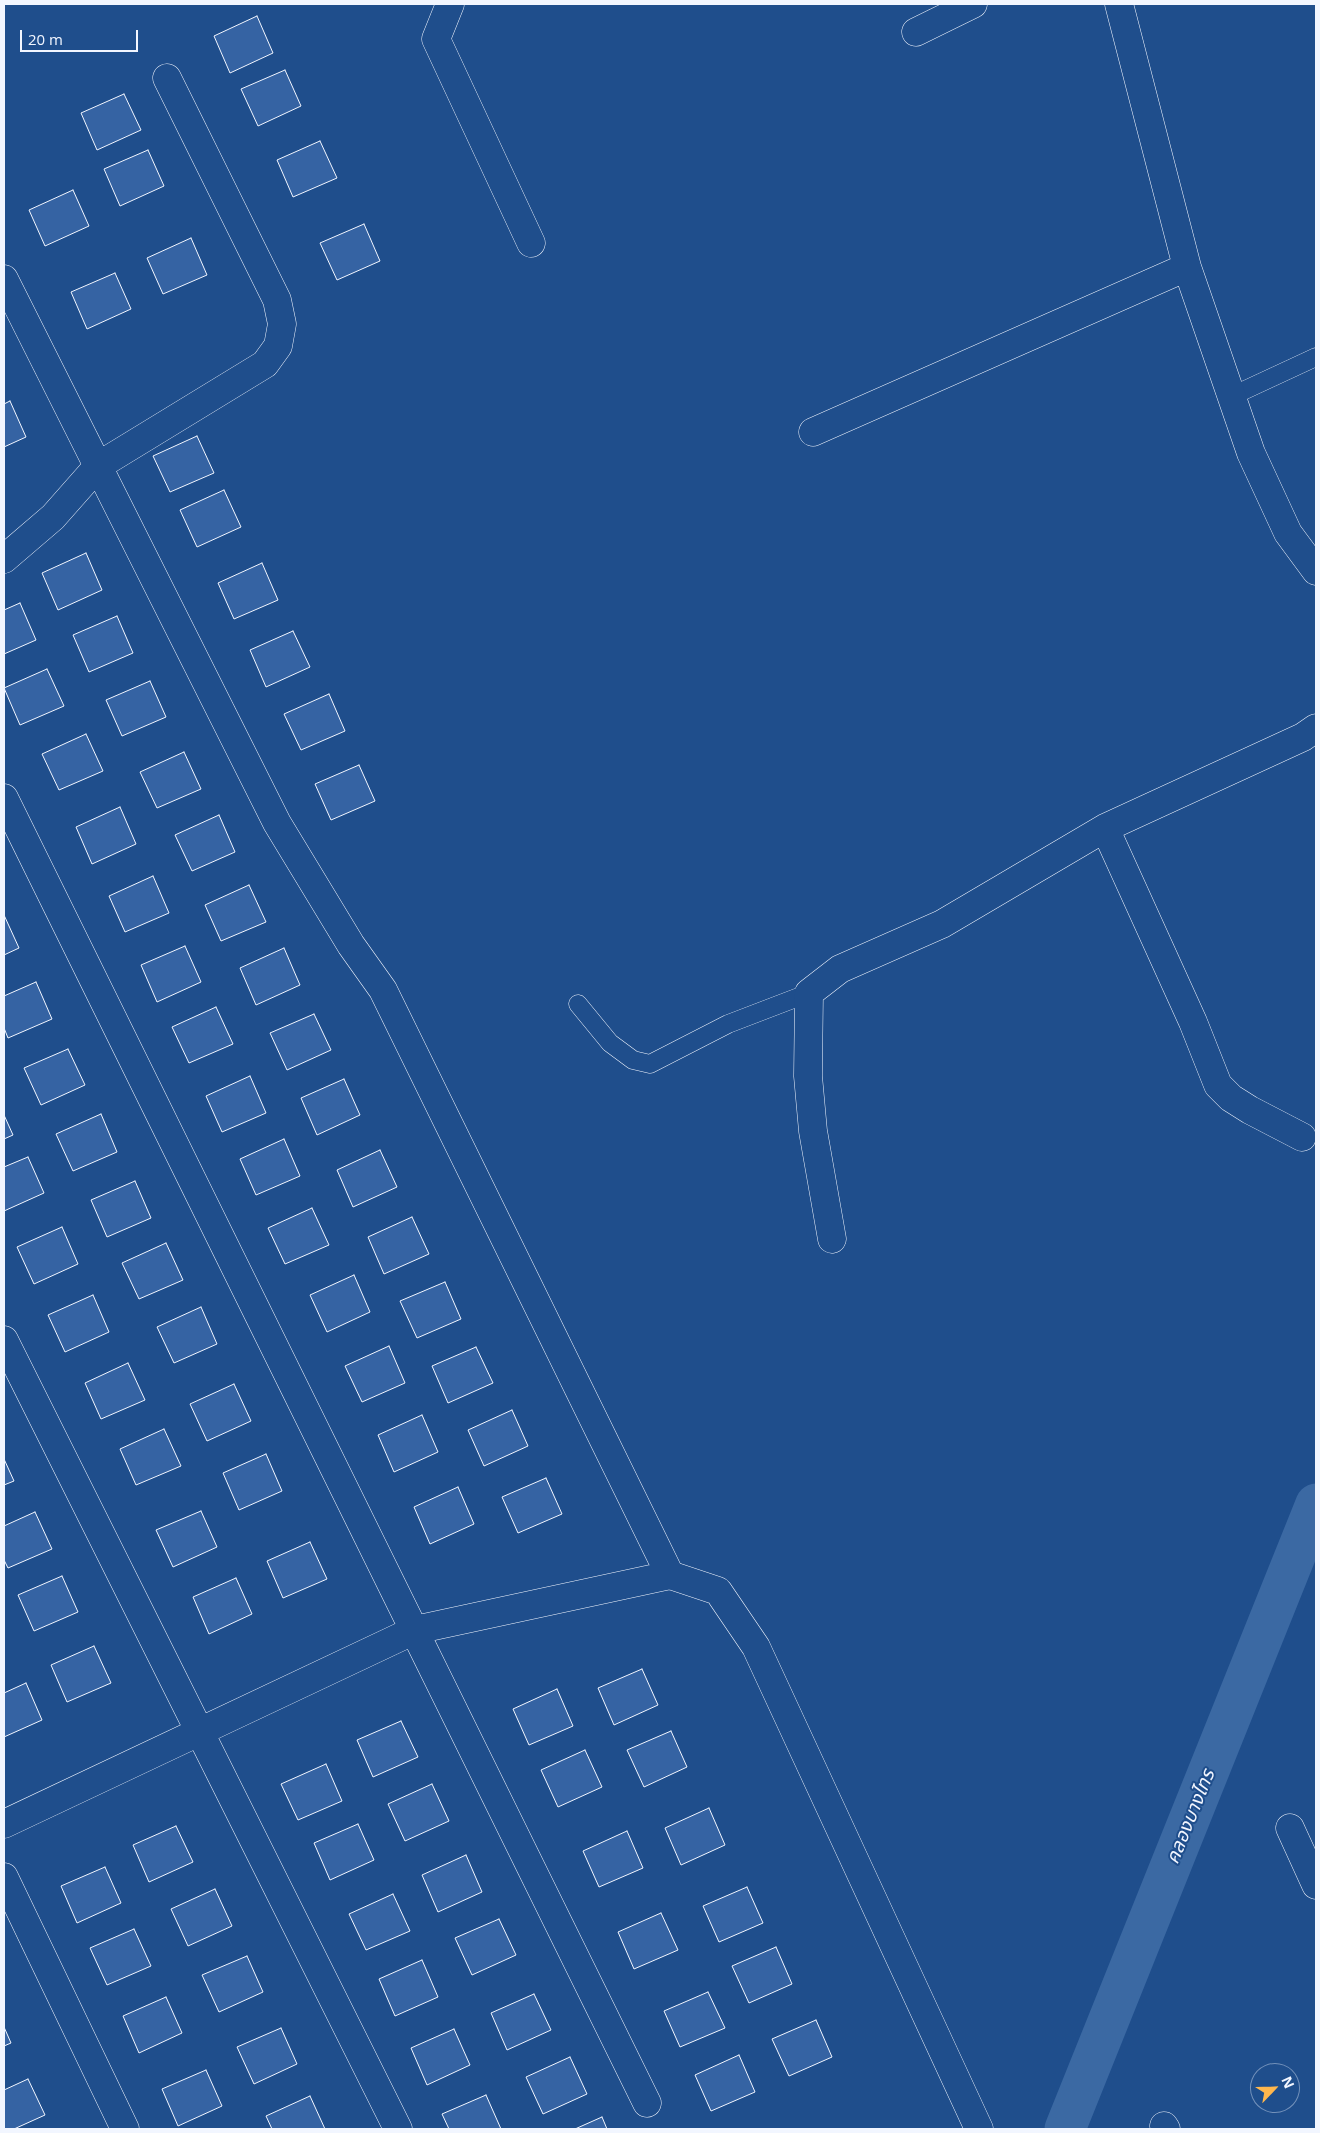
<!DOCTYPE html>
<html>
<head>
<meta charset="utf-8">
<style>
  body { margin:0 }
  #map { position:relative; width:1320px; height:2133px; overflow:hidden; background:#1f4e8c; font-family:"Open Sans",sans-serif }
  canvas { display:block }
  .frame { position:absolute; inset:0; border:5px solid #f2f6ff; pointer-events:none }
  .north { position:absolute; left:1250px; top:2063px; width:50px; height:50px; box-sizing:border-box; background:#1f4e8c; border:1px solid #7391ba; border-radius:50%; rotate:66deg; font-size:14px; font-weight:700; line-height:20px; text-align:center; color:#f2f6ff }
  .north::after { content:''; display:block; margin:auto; width:18px; height:22px; background:#ffb74d; clip-path:polygon(50% 0,100% 100%,50% 72%,0 100%) }
  .scale { position:absolute; left:20px; top:30px; width:118px; height:22px; box-sizing:border-box; border:2px solid #f2f6ff; border-top:0; padding-left:6px; font-size:15px; line-height:18px; white-space:nowrap; color:#f2f6ff; -webkit-text-stroke:4px #1f4e8c; paint-order:stroke }
</style>
</head>
<body>
<div id="map">
<canvas width="1320" height="2133"></canvas>
<div class="frame"></div>
<div class="north">N</div>
<div class="scale">20 m</div>
</div>
<script>
const context = document.querySelector('canvas').getContext('2d');
context.lineJoin = 'round';
function toPath(rows) {
  const path = new Path2D();
  for (const r of rows) {
    path.moveTo(r[0], r[1]);
    for (let i = 2; i < r.length; i += 2) path.lineTo(r[i], r[i + 1]);
  }
  return path;
}
function strokePath(path, color, width, dash) {
  context.strokeStyle = color;
  context.lineWidth = width;
  context.lineCap = dash ? 'butt' : 'round';
  context.setLineDash(dash || []);
  context.stroke(path);
}
function fillPath(path, color) {
  context.fillStyle = color;
  context.fill(path, 'evenodd');
}
function drawText(font, color, halo, rows, align = 'center') {
  context.font = font + ' "Open Sans","Noto Sans Thai",sans-serif';
  context.lineWidth = 4;
  context.setLineDash([]);
  context.textBaseline = 'middle';
  context.strokeStyle = halo;
  context.fillStyle = color;
  for (const [text, x, y, turn = 0] of rows) {
    context.save();
    context.translate(x, y);
    context.rotate((+turn || 0) * Math.PI / 180);
    context.textAlign = isNaN(turn) ? turn : align;
    if (halo) context.strokeText(text, 0, 0);
    context.fillText(text, 0, 0);
    context.restore();
  }
}
strokePath(toPath([
  [1065,2129,1316,1504]
]), '#3b69a3', 41);
const building = toPath([
  [257,16,273,53,230,73,214,36,257,16],
  [285,70,301,106,258,126,241,89,285,70],
  [124,94,141,130,97,150,81,113,124,94],
  [320,141,337,178,293,197,277,160,320,141],
  [148,150,164,186,120,206,104,169,148,150],
  [73,190,89,226,45,246,29,210,73,190],
  [364,224,380,261,337,280,320,243,364,224],
  [191,238,207,275,163,294,147,258,191,238],
  [115,273,131,309,87,329,71,292,115,273],
  [10,401,26,437,4,447,4,404,10,401],
  [197,436,214,473,170,492,153,456,197,436],
  [224,490,241,527,197,547,180,510,224,490],
  [86,553,102,590,58,610,42,573,86,553],
  [262,563,278,600,234,619,218,583,262,563],
  [20,603,36,640,4,654,4,610,20,603],
  [117,616,133,653,89,672,73,635,117,616],
  [293,631,310,667,266,687,250,650,293,631],
  [47,669,64,706,20,725,4,688,47,669],
  [150,681,166,717,122,736,106,700,150,681],
  [329,694,345,731,301,750,284,714,329,694],
  [86,734,103,771,59,790,42,754,86,734],
  [184,752,201,789,157,808,140,772,184,752],
  [359,765,375,801,331,820,315,784,359,765],
  [120,807,136,844,92,864,76,827,120,807],
  [219,815,235,852,192,871,175,835,219,815],
  [153,876,169,913,125,932,109,896,153,876],
  [249,885,266,922,221,941,205,905,249,885],
  [4,915,19,948,4,955,4,915],
  [185,946,201,982,157,1002,141,965,185,946],
  [284,948,300,985,256,1005,240,968,284,948],
  [36,982,52,1019,8,1038,4,1028,4,996,36,982],
  [216,1007,233,1044,189,1063,172,1027,216,1007],
  [314,1014,331,1050,287,1070,270,1033,314,1014],
  [68,1049,85,1085,41,1105,24,1068,68,1049],
  [250,1076,266,1113,222,1132,206,1096,250,1076],
  [344,1079,360,1115,317,1135,301,1098,344,1079],
  [101,1114,117,1152,73,1171,56,1134,101,1114],
  [4,1115,13,1135,4,1139,4,1115],
  [284,1139,300,1176,256,1195,240,1159,284,1139],
  [380,1150,397,1187,353,1207,337,1170,380,1150],
  [28,1157,44,1193,4,1211,4,1167,28,1157],
  [135,1181,151,1218,107,1237,91,1200,135,1181],
  [312,1208,329,1245,285,1264,268,1228,312,1208],
  [412,1217,429,1254,384,1274,368,1237,412,1217],
  [62,1227,78,1264,34,1284,17,1247,62,1227],
  [166,1243,183,1280,139,1299,122,1263,166,1243],
  [354,1275,370,1312,327,1332,310,1295,354,1275],
  [445,1282,461,1319,417,1338,400,1301,445,1282],
  [93,1295,109,1332,65,1352,48,1315,93,1295],
  [201,1307,217,1344,174,1363,157,1327,201,1307],
  [389,1346,405,1383,362,1402,345,1366,389,1346],
  [476,1347,493,1383,448,1403,432,1366,476,1347],
  [128,1363,145,1400,101,1419,85,1383,128,1363],
  [234,1384,251,1421,207,1441,190,1404,234,1384],
  [512,1410,528,1446,484,1466,468,1430,512,1410],
  [422,1415,438,1452,394,1472,378,1435,422,1415],
  [164,1429,181,1466,136,1485,120,1449,164,1429],
  [266,1454,282,1491,239,1510,223,1473,266,1454],
  [4,1459,14,1481,4,1485,4,1459],
  [546,1478,562,1514,518,1533,502,1497,546,1478],
  [458,1487,474,1524,430,1544,414,1507,458,1487],
  [201,1511,217,1547,173,1567,156,1530,201,1511],
  [35,1512,52,1549,8,1568,4,1560,4,1526,35,1512],
  [310,1542,327,1579,283,1598,267,1561,310,1542],
  [62,1576,78,1612,34,1631,18,1595,62,1576],
  [236,1578,252,1614,209,1634,193,1597,236,1578],
  [94,1646,111,1683,67,1702,51,1665,94,1646],
  [642,1669,658,1705,614,1725,598,1688,642,1669],
  [26,1683,42,1720,4,1737,4,1693,26,1683],
  [557,1689,573,1726,529,1745,513,1709,557,1689],
  [401,1721,418,1757,373,1777,357,1740,401,1721],
  [671,1731,687,1767,644,1787,627,1750,671,1731],
  [585,1750,602,1787,558,1807,541,1770,585,1750],
  [326,1764,342,1801,298,1820,281,1784,326,1764],
  [432,1784,449,1821,405,1841,388,1804,432,1784],
  [709,1808,725,1845,681,1865,665,1828,709,1808],
  [358,1824,374,1860,330,1880,314,1843,358,1824],
  [176,1826,193,1862,149,1882,133,1845,176,1826],
  [627,1831,643,1868,599,1887,583,1851,627,1831],
  [466,1855,482,1892,438,1912,422,1875,466,1855],
  [105,1867,121,1903,77,1923,61,1886,105,1867],
  [747,1887,763,1923,719,1942,703,1906,747,1887],
  [215,1889,232,1926,188,1946,171,1909,215,1889],
  [393,1894,410,1931,366,1950,349,1914,393,1894],
  [661,1913,678,1950,634,1969,618,1932,661,1913],
  [499,1919,516,1955,472,1975,455,1938,499,1919],
  [134,1929,151,1966,107,1985,90,1948,134,1929],
  [776,1947,792,1984,749,2003,732,1966,776,1947],
  [247,1956,263,1992,219,2012,202,1975,247,1956],
  [422,1960,438,1997,395,2016,379,1979,422,1960],
  [708,1992,725,2028,680,2047,664,2011,708,1992],
  [534,1994,551,2030,507,2050,491,2013,534,1994],
  [166,1997,182,2033,139,2053,123,2016,166,1997],
  [816,2020,832,2057,789,2076,772,2039,816,2020],
  [4,2027,11,2043,4,2046,4,2027],
  [281,2028,297,2064,254,2084,237,2047,281,2028],
  [454,2029,470,2065,427,2085,411,2048,454,2029],
  [739,2055,755,2092,711,2111,695,2075,739,2055],
  [570,2057,587,2094,543,2114,526,2077,570,2057],
  [206,2070,222,2106,178,2126,162,2089,206,2070],
  [28,2079,45,2115,14,2129,4,2129,4,2090,28,2079],
  [486,2095,501,2129,449,2129,442,2114,486,2095],
  [310,2096,325,2129,272,2129,266,2116,310,2096],
  [602,2117,607,2129,575,2129,602,2117]
]);
fillPath(building, '#3563a3');
strokePath(building, '#f2f6ff', 1);
const lane = toPath([
  [1232,396,1316,357],
  [578,1004,610,1043,633,1060,650,1064,728,1024,809,993]
]);
const street = toPath([
  [450,4,436,39,531,243],
  [1119,4,1187,267,1251,453,1288,533,1316,571],
  [916,32,973,4],
  [4,279,277,823,351,945,383,990,670,1575],
  [813,432,1187,267],
  [4,559,53,517,98,466,265,364,278,346,282,324,277,300,167,78],
  [4,798,647,2103],
  [1105,828,1193,1022,1218,1085,1231,1098,1250,1110,1302,1137],
  [832,1239,813,1131,808,1076,809,993,840,969,942,924,1105,828,1303,737,1316,728],
  [4,1340,398,2129],
  [4,1824,415,1630,670,1575,718,1591,756,1647,979,2129],
  [1290,1828,1316,1885],
  [4,1877,125,2129],
  [1164,2126,1166,2129]
]);
strokePath(lane, '#f2f6ff', 19);
strokePath(street, '#f2f6ff', 29);
strokePath(lane, '#1f4e8c', 18);
strokePath(street, '#1f4e8c', 28);
drawText('italic 19px', '#f2f6ff', '#1f4e8c', [
  ["คลองบางไทร",1191,1817,-68]
]);
</script>
</body>
</html>
